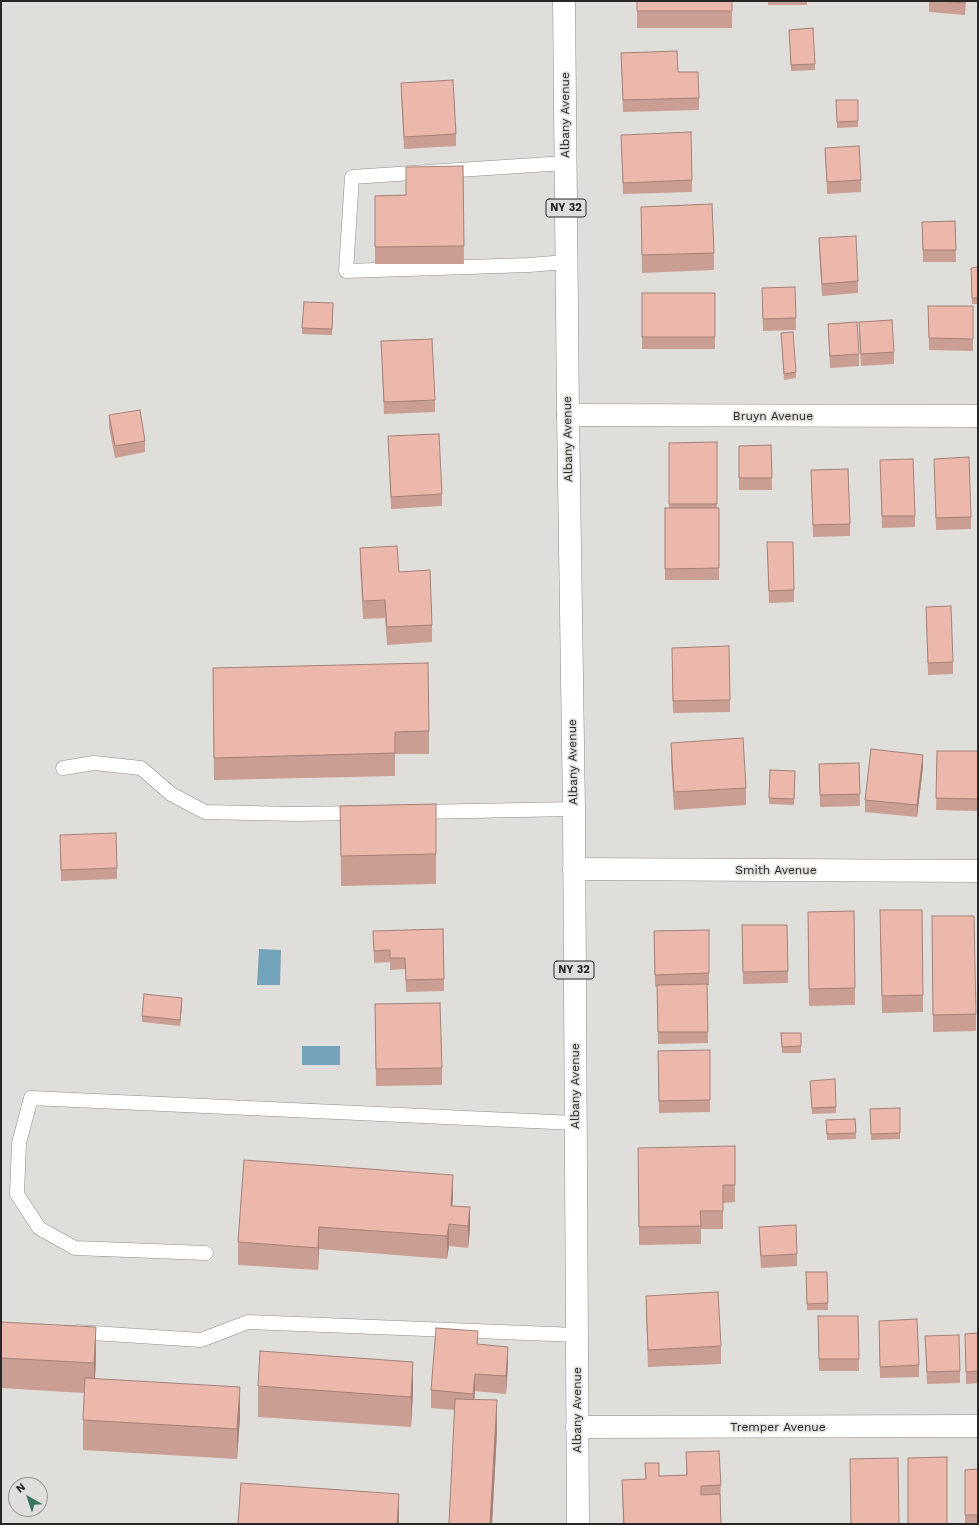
<!DOCTYPE html>
<html>
<head>
<meta charset="utf-8">
<style>
  body { margin:0 }
  #map { position:relative; width:979px; height:1525px; overflow:hidden; background:#e0deda; font-family:"Work Sans",sans-serif }
  canvas { display:block }
  .frame { position:absolute; inset:0; border:2px solid #282726; pointer-events:none }
  .north { position:absolute; left:8px; top:1477px; width:40px; height:40px; box-sizing:border-box; background:#e0deda; border:1px solid #969592; border-radius:50%; rotate:321deg; font-size:11px; font-weight:700; line-height:16px; text-align:center; color:#282726 }
  .north::after { content:''; display:block; margin:auto; width:14px; height:18px; background:#3b7660; clip-path:polygon(50% 0,100% 100%,50% 72%,0 100%) }
</style>
</head>
<body>
<div id="map">
<canvas width="979" height="1525"></canvas>
<div class="frame"></div>
<div class="north">N</div>
</div>
<script>
const context = document.querySelector('canvas').getContext('2d');
context.lineJoin = 'round';
function fillPath(path, color) {
  context.fillStyle = color;
  context.fill(path, 'evenodd');
}
function toPath(rows) {
  const path = new Path2D();
  for (const r of rows) {
    path.moveTo(r[0], r[1]);
    for (let i = 2; i < r.length; i += 2) path.lineTo(r[i], r[i + 1]);
  }
  return path;
}
function strokePath(path, color, width, dash) {
  context.strokeStyle = color;
  context.lineWidth = width;
  context.lineCap = dash ? 'butt' : 'round';
  context.setLineDash(dash || []);
  context.stroke(path);
}
function drawText(font, color, halo, rows, align = 'center') {
  context.font = font + ' "Work Sans",sans-serif';
  context.lineWidth = 3;
  context.setLineDash([]);
  context.textBaseline = 'middle';
  context.strokeStyle = halo;
  context.fillStyle = color;
  for (const [text, x, y, turn = 0] of rows) {
    context.save();
    context.translate(x, y);
    context.rotate((+turn || 0) * Math.PI / 180);
    context.textAlign = isNaN(turn) ? turn : align;
    if (halo) context.strokeText(text, 0, 0);
    context.fillText(text, 0, 0);
    context.restore();
  }
}
fillPath(toPath([
  [259,949,281,950,280,985,257,985],
  [302,1046,340,1046,340,1065,302,1065]
]), '#73a3bb');
const lane = toPath([
  [565,163,352,177,346,271,529,265,566,262],
  [63,768,94,763,141,768,171,794,205,812,296,814,359,813],
  [418,812,574,809],
  [206,1253,75,1248,39,1228,17,1194,19,1143,31,1098,575,1123],
  [77,1332,201,1340,248,1322,577,1335]
]);
const street = toPath([
  [568,415,978,416],
  [574,869,978,871],
  [577,1427,978,1426]
]);
const primary = toPath([
  [564,1,568,415,574,809,578,1524]
]);
strokePath(lane, '#8d8b88', 15);
strokePath(street, '#8d8b88', 23);
strokePath(primary, '#8d8b88', 23);
strokePath(lane, '#fff', 14);
strokePath(street, '#fff', 22);
strokePath(primary, '#fff', 22);
fillPath(toPath([
  [637,1,732,1,732,28,637,28],
  [768,1,807,1,807,5,768,5],
  [929,1,966,1,965,15,929,12],
  [789,30,815,64,815,70,791,71],
  [621,53,678,72,699,98,699,110,623,112],
  [401,83,456,134,456,146,404,149,401,95],
  [836,100,858,100,858,127,837,128],
  [621,135,692,180,692,192,623,194],
  [825,148,861,180,861,192,827,194],
  [463,166,464,264,375,264,375,196,406,195],
  [641,207,714,253,714,270,642,273],
  [955,221,956,262,923,262,922,222],
  [819,238,858,281,858,293,822,296,819,250],
  [978,267,978,304,972,304,971,274],
  [795,287,796,330,763,331,762,288],
  [642,293,715,293,715,349,642,349],
  [928,306,973,306,973,351,929,350],
  [333,309,332,335,302,334,302,328],
  [859,322,894,352,894,364,861,366,859,334],
  [828,324,859,354,859,366,830,368],
  [781,333,796,372,796,378,784,380],
  [381,341,435,400,435,412,384,414],
  [109,415,145,441,145,452,115,458,109,427],
  [388,436,442,494,442,506,391,509],
  [717,442,717,508,719,508,719,580,665,580,665,508,669,508,669,443],
  [771,445,772,490,739,490,739,446],
  [934,459,971,517,971,529,936,530],
  [880,460,915,516,915,527,882,528],
  [811,470,850,524,850,536,813,537],
  [767,542,794,590,794,602,769,603],
  [360,548,399,572,432,625,432,642,387,645,385,618,363,619,360,565],
  [926,607,953,662,953,674,928,675],
  [672,660,730,700,730,712,673,713],
  [213,668,429,731,429,754,395,754,395,776,214,780],
  [671,743,746,788,746,805,674,810,671,761],
  [937,751,978,751,978,811,936,810],
  [859,763,860,806,820,807,819,764],
  [923,767,917,817,865,812,865,800],
  [770,770,795,771,794,805,769,804],
  [340,806,436,854,436,884,341,886],
  [60,835,117,868,117,879,61,881],
  [808,912,855,988,855,1005,809,1006],
  [787,925,788,983,743,984,742,937],
  [880,928,923,995,923,1012,882,1013],
  [709,930,709,985,707,985,708,1043,658,1044,657,986,655,987,654,931],
  [373,931,444,979,444,991,406,992,405,969,390,970,390,962,374,963],
  [932,934,976,1014,976,1031,933,1032],
  [182,1004,180,1026,142,1022,142,1016],
  [375,1004,442,1068,442,1085,376,1086],
  [781,1033,801,1033,801,1053,782,1053],
  [710,1050,710,1112,659,1113,658,1051],
  [810,1081,836,1107,836,1113,812,1114],
  [900,1108,900,1139,871,1140,870,1109],
  [855,1119,856,1139,827,1140,826,1120],
  [638,1165,735,1185,735,1202,723,1203,723,1229,701,1229,701,1244,639,1245],
  [453,1197,452,1206,470,1207,470,1229,468,1248,449,1246,447,1259,319,1249,318,1270,238,1265,238,1242],
  [759,1227,797,1254,797,1266,761,1268,759,1239],
  [806,1272,827,1272,828,1310,807,1310],
  [646,1296,721,1346,721,1364,648,1367,646,1313],
  [818,1316,858,1316,859,1371,819,1371],
  [879,1321,919,1365,919,1377,880,1378],
  [1,1322,96,1358,95,1378,240,1417,237,1459,83,1450,83,1420,84,1393,1,1388],
  [978,1333,978,1383,966,1384,965,1334],
  [925,1336,960,1371,960,1383,927,1384],
  [478,1344,508,1364,506,1394,475,1391,474,1400,497,1431,492,1524,449,1524,455,1410,431,1408,431,1390],
  [258,1386,413,1392,411,1427,258,1417],
  [686,1452,721,1485,720,1503,721,1524,623,1524,622,1480,645,1479,645,1463,659,1476,686,1475],
  [978,1469,978,1524,965,1524,965,1470]
]), '#ca9e93');
fillPath(toPath([
  [923,755,923,767,917,817,917,805],
  [182,998,182,1004,180,1026,180,1020],
  [453,1175,453,1197,451,1224,451,1206],
  [470,1207,470,1229,468,1248,468,1226],
  [449,1224,449,1246,447,1259,447,1236],
  [319,1227,319,1249,318,1270,318,1248],
  [96,1327,96,1358,94,1393,94,1363],
  [508,1347,508,1364,506,1394,506,1376],
  [413,1362,413,1392,411,1427,411,1397],
  [475,1374,475,1391,473,1411,473,1394],
  [240,1387,240,1417,237,1459,237,1429],
  [497,1400,497,1431,492,1524,490,1524],
  [399,1494,399,1524,397,1524]
]), '#a48178');
const building = toPath([
  [637,1,732,1,732,11,637,11,637,1],
  [937,1,965,1,965,3,937,1],
  [813,28,815,64,791,65,789,30,813,28],
  [677,51,678,72,698,72,699,98,623,100,621,53,677,51],
  [453,80,456,134,404,137,401,83,453,80],
  [836,100,858,100,858,121,837,122,836,100],
  [691,132,692,180,623,183,621,135,691,132],
  [859,146,861,180,827,182,825,148,859,146],
  [463,166,464,246,375,247,375,196,406,195,406,167,463,166],
  [712,204,714,253,642,255,641,207,712,204],
  [955,221,956,250,923,250,922,222,955,221],
  [856,236,858,281,822,284,819,238,856,236],
  [978,267,978,298,972,298,971,268,978,267],
  [795,287,796,318,763,319,762,288,795,287],
  [642,293,715,293,715,337,642,337,642,293],
  [304,302,333,303,332,329,302,328,304,302],
  [928,306,973,306,973,339,929,338,928,306],
  [892,320,894,352,861,354,859,322,892,320],
  [857,322,859,354,830,356,828,324,857,322],
  [793,332,796,372,784,374,781,333,793,332],
  [432,339,435,400,384,402,381,341,432,339],
  [140,410,145,441,115,446,109,415,140,410],
  [439,434,442,494,391,497,388,436,439,434],
  [717,442,717,504,669,504,669,443,717,442],
  [771,445,772,478,739,478,739,446,771,445],
  [969,457,971,517,936,518,934,459,969,457],
  [913,459,915,516,882,516,880,460,913,459],
  [848,469,850,524,813,525,811,470,848,469],
  [665,508,719,508,719,568,665,569,665,508],
  [767,542,793,542,794,590,769,591,767,542],
  [397,546,399,572,430,570,432,625,387,627,385,600,363,601,360,548,397,546],
  [951,606,953,662,928,663,926,607,951,606],
  [729,646,730,700,673,701,672,648,729,646],
  [428,663,429,731,395,732,395,753,214,758,213,668,428,663],
  [743,738,746,788,674,792,671,743,743,738],
  [871,749,923,755,917,805,865,800,871,749],
  [937,751,978,751,978,799,936,798,937,751],
  [859,763,860,794,820,795,819,764,859,763],
  [770,770,795,771,794,799,769,798,770,770],
  [436,804,436,854,341,856,340,806,436,804],
  [116,833,117,868,61,870,60,835,116,833],
  [880,910,922,910,923,995,882,996,880,910],
  [854,911,855,988,809,989,808,912,854,911],
  [932,916,974,916,976,1014,933,1015,932,916],
  [742,925,787,925,788,971,743,972,742,925],
  [443,929,444,979,406,980,405,958,390,958,390,950,374,951,373,931,443,929],
  [709,930,709,973,655,975,654,931,709,930],
  [707,984,708,1032,658,1032,657,985,707,984],
  [144,994,182,998,180,1020,142,1016,144,994],
  [440,1003,442,1068,376,1069,375,1004,440,1003],
  [781,1033,801,1033,801,1046,782,1047,781,1033],
  [710,1050,710,1100,659,1101,658,1051,710,1050],
  [835,1079,836,1107,812,1108,810,1081,835,1079],
  [900,1108,900,1133,871,1134,870,1109,900,1108],
  [855,1119,856,1133,827,1134,826,1120,855,1119],
  [735,1146,735,1185,723,1185,723,1211,700,1211,701,1226,639,1227,638,1148,735,1146],
  [244,1160,453,1175,451,1206,470,1207,468,1226,449,1224,447,1236,319,1227,318,1248,238,1242,244,1160],
  [796,1225,797,1254,761,1256,759,1227,796,1225],
  [806,1272,827,1272,828,1303,807,1304,806,1272],
  [718,1292,721,1346,648,1350,646,1296,718,1292],
  [818,1316,858,1316,859,1359,819,1359,818,1316],
  [917,1319,919,1365,880,1367,879,1321,917,1319],
  [1,1322,96,1327,94,1363,1,1358,1,1322],
  [436,1328,478,1331,477,1344,508,1347,506,1376,475,1374,473,1394,431,1390,436,1328],
  [978,1333,978,1371,966,1372,965,1334,978,1333],
  [959,1335,960,1371,927,1372,925,1336,959,1335],
  [260,1351,413,1362,411,1397,258,1386,260,1351],
  [85,1378,240,1387,237,1429,83,1420,85,1378],
  [455,1399,497,1400,490,1524,449,1524,455,1399],
  [719,1451,721,1485,701,1486,701,1495,720,1494,721,1524,624,1524,622,1480,646,1479,645,1463,659,1463,659,1476,687,1475,686,1452,719,1451],
  [947,1457,947,1524,908,1524,908,1458,947,1457],
  [898,1458,899,1524,851,1524,850,1459,898,1458],
  [978,1469,978,1515,965,1515,965,1470,978,1469],
  [241,1483,399,1494,397,1524,238,1524,241,1483]
]);
fillPath(building, '#ebb8ab');
strokePath(building, '#a48178', 1);
for (const [x, y, w] of [
  [566,208,40],
  [574,970,40]
]) {
  const box = new Path2D();
  box.roundRect(x - w / 2, y - 9, w, 18, 3);
  context.fillStyle = '#e0deda';
  context.fill(box);
  strokePath(box, '#282726', 1);
}
drawText('bold 11px', '#282726', null, [
  ["NY 32",566,208],
  ["NY 32",574,970]
]);
drawText('12px', '#282726', '#e0deda', [
  ["Albany Avenue",565,115,-90],
  ["Bruyn Avenue",773,416],
  ["Albany Avenue",568,439,-91],
  ["Albany Avenue",573,762,-91],
  ["Smith Avenue",776,870],
  ["Albany Avenue",575,1086,-90],
  ["Albany Avenue",577,1410,-90],
  ["Tremper Avenue",778,1427]
]);
</script>
</body>
</html>
